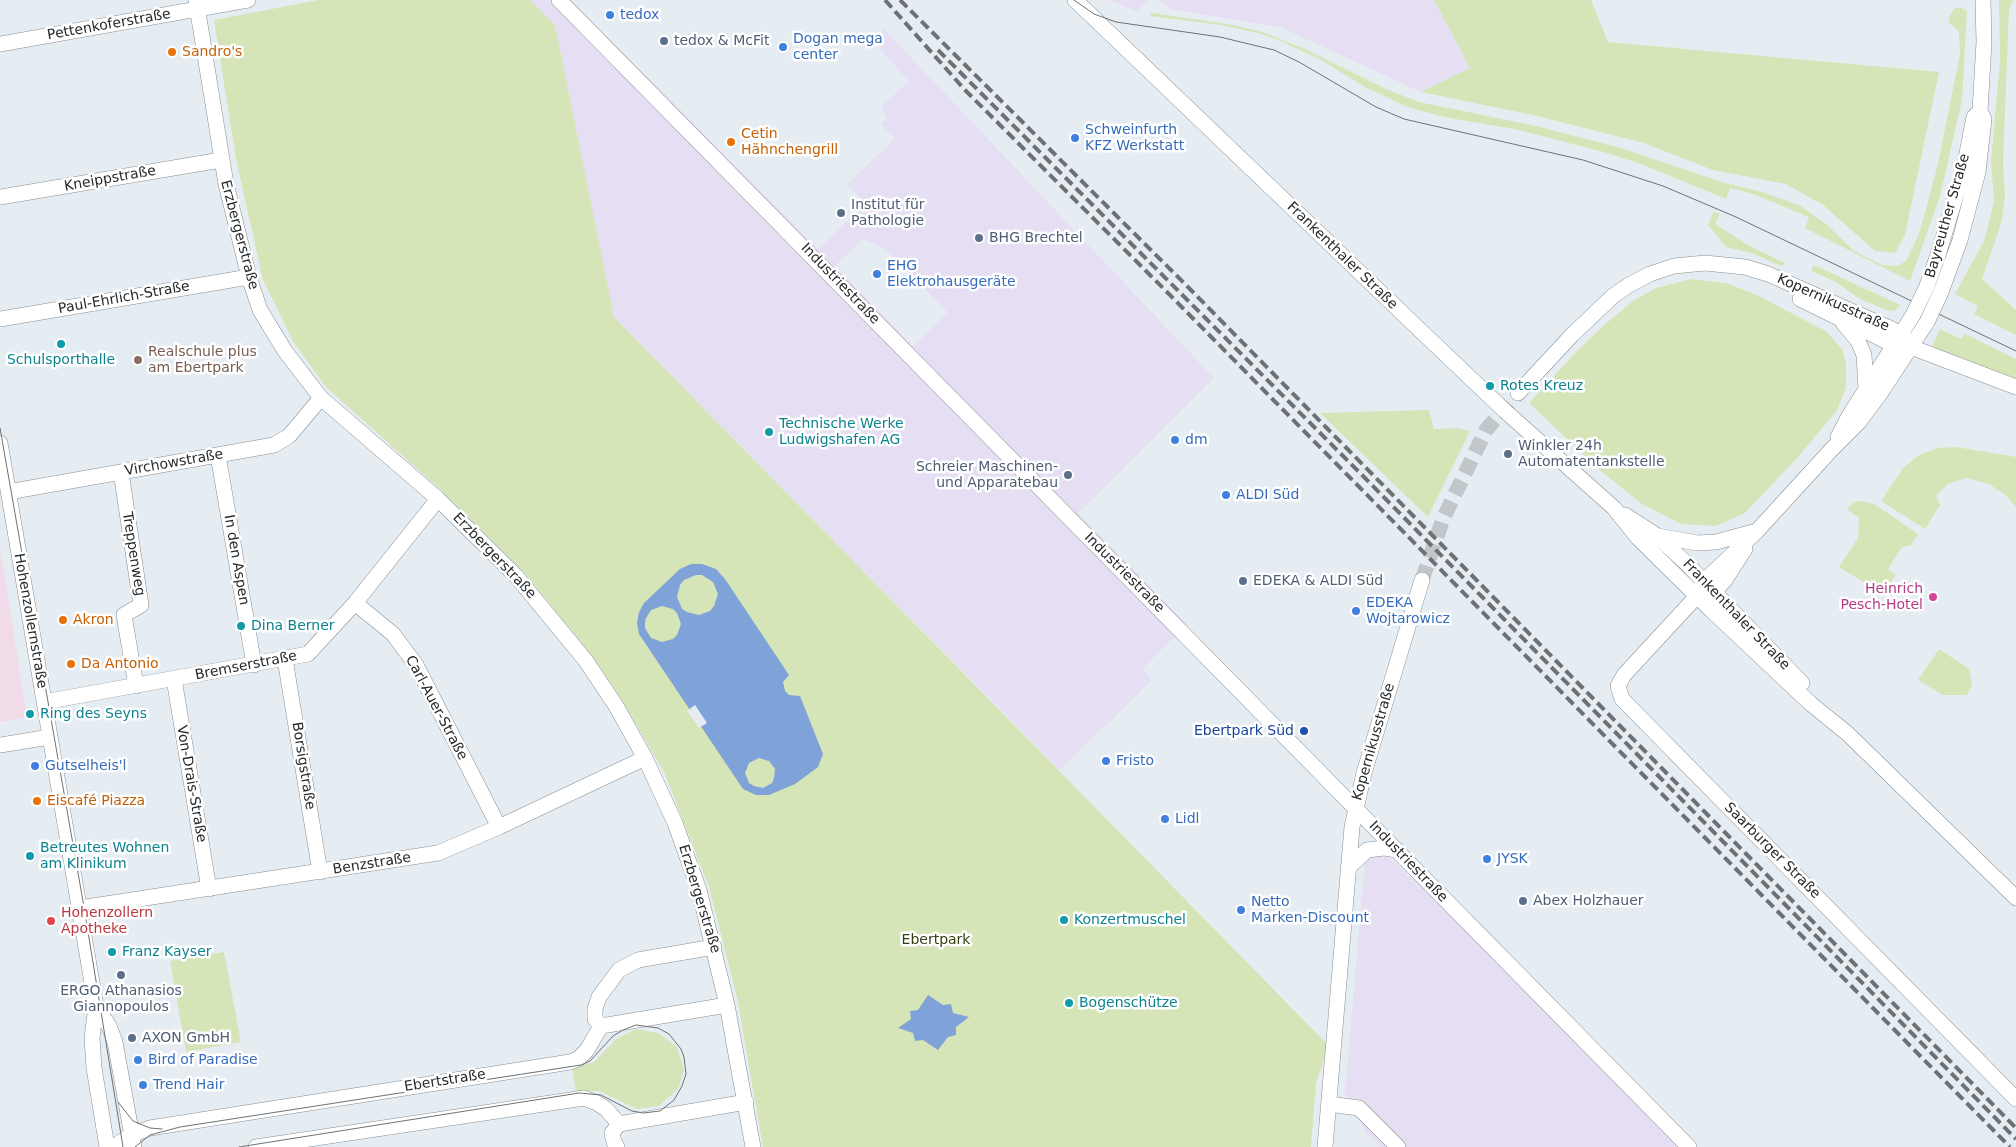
<!DOCTYPE html>
<html>
<head>
<meta charset="utf-8">
<style>
  body { margin:0 }
  canvas { display:block; background:#e6edf2 }
</style>
</head>
<body>
<canvas width="2016" height="1147"></canvas>
<script>
const context = document.querySelector('canvas').getContext('2d');
context.lineJoin = 'round';
function fillPath(path, color) {
  context.fillStyle = color;
  context.fill(path, 'evenodd');
}
function toPath(rows) {
  const path = new Path2D();
  for (const r of rows) {
    path.moveTo(r[0], r[1]);
    for (let i = 2; i < r.length; i += 2) path.lineTo(r[i], r[i + 1]);
  }
  return path;
}
function strokePath(path, color, width, dash) {
  context.strokeStyle = color;
  context.lineWidth = width;
  context.lineCap = dash ? 'butt' : 'round';
  context.setLineDash(dash || []);
  context.stroke(path);
}
function drawText(font, color, halo, rows, align = 'center') {
  context.font = font + ' "DejaVu Sans",sans-serif';
  context.lineWidth = 5;
  context.setLineDash([]);
  context.textBaseline = 'middle';
  context.strokeStyle = halo;
  context.fillStyle = color;
  for (const [text, x, y, turn = 0] of rows) {
    context.save();
    context.translate(x, y);
    context.rotate((+turn || 0) * Math.PI / 180);
    context.textAlign = isNaN(turn) ? turn : align;
    if (halo) context.strokeText(text, 0, 0);
    context.fillText(text, 0, 0);
    context.restore();
  }
}
fillPath(toPath([
  [530,0,571,0,818,249,865,203,847,184,895,139,881,124,886,119,881,107,909,81,879,48,883,28,1214,378,1078,513,1187,624,1142,669,1152,680,1060,770,614,317,555,25],
  [863,239,886,249,948,313,913,346,835,266],
  [1108,0,1148,0,1137,11],
  [1160,0,1434,0,1470,68,1421,92,1280,27,1170,9],
  [1377,855,1391,859,1633,1090,1689,1147,1381,1147,1367,1134,1345,1093,1365,859]
]), '#e6def3');
fillPath(toPath([
  [0,547,27,717,0,722]
]), '#f1dbe8');
fillPath(toPath([
  [319,0,530,0,555,25,614,317,1329,1046,1316,1083,1311,1147,763,1147,738,1002,709,887,664,772,621,698,593,657,523,571,443,492,326,387,294,343,263,280,236,159,214,20],
  [1434,0,1591,0,1608,42,1939,72,1905,235,1895,253,1875,251,1822,204,1785,184,1713,170,1644,143,1533,115,1421,92,1470,68],
  [1999,0,2013,0,2009,10,2003,162,2005,196,2002,221,1982,279,2016,310,2016,335,1974,314,1978,306,1955,294,1984,241,1994,202,1991,162,2000,60],
  [1955,8,1962,8,1967,11,1962,100,1940,196,1910,281,1805,228,1809,217,1753,194,1730,188,1726,199,1641,164,1607,153,1519,130,1444,117,1407,107,1365,87,1321,60,1281,41,1258,33,1221,25,1150,16,1152,13,1233,25,1262,32,1305,49,1386,89,1419,102,1536,126,1621,148,1725,183,1762,192,1799,205,1826,224,1854,251,1882,265,1897,266,1906,261,1919,234,1937,168,1960,54,1959,31,1948,22,1950,15],
  [1714,211,1720,214,1715,224,1748,245,1785,263,1781,266,1751,253,1726,247,1708,225],
  [1814,265,1900,305,1896,310,1889,311,1860,299,1836,282,1811,271],
  [1691,279,1726,283,1757,295,1827,332,1842,349,1846,363,1846,388,1837,410,1799,456,1745,513,1716,526,1681,524,1642,504,1597,468,1529,403,1578,350,1603,326,1633,301,1656,288],
  [1940,329,1961,339,1965,334,2016,359,2016,391,1926,359],
  [1429,410,1434,429,1457,428,1470,431,1428,517,1320,413],
  [1956,447,2016,457,2016,508,2007,496,1989,484,1966,478,1948,484,1936,496,1940,505,1925,529,1881,501,1904,467,1919,455,1938,448],
  [1862,501,1874,504,1918,534,1911,545,1901,548,1888,569,1896,575,1883,594,1839,567,1858,538,1859,518,1847,509,1854,502],
  [1939,649,1969,669,1972,685,1967,695,1943,695,1918,680],
  [224,952,241,1042,186,1052,170,961],
  [636,1029,658,1033,677,1047,684,1070,678,1089,659,1106,637,1109,599,1091,576,1091,572,1068,594,1062,616,1039]
]), '#d5e5b7');
fillPath(toPath([
  [691,564,702,564,716,569,725,579,789,675,783,682,785,691,789,695,800,696,823,754,818,767,795,784,769,795,756,795,743,789,639,634,637,623,639,612,644,603,680,569],
  [696,575,702,575,713,582,718,594,714,606,710,611,699,615,687,612,682,609,677,597,680,585,684,580],
  [662,606,673,609,677,613,681,624,677,635,673,639,662,642,651,638,645,628,645,623,646,618,651,610],
  [759,758,769,761,775,769,774,778,772,783,763,788,754,786,749,783,745,773,749,763],
  [928,995,943,1005,951,1004,953,1013,969,1017,956,1027,956,1035,948,1037,938,1050,923,1040,915,1041,913,1033,898,1028,911,1019,910,1011,918,1010]
]), '#7fa2d9');
fillPath(toPath([
  [695,705,707,723,699,728,687,711]
]), '#e6edf2');
strokePath(toPath([
  [1422,580,1443,519,1486,430,1518,393]
]), '#c0c6ca', 15, [15, 8]);
const minor = toPath([
  [196,0,226,184,249,277,260,310,285,351,321,398,438,499,516,576,586,661,616,706,645,758,675,823,699,890,727,1005,753,1147],
  [559,0,1689,1147],
  [1075,0,1422,332,1505,411,1614,508,1638,538,1711,610,1811,704,1848,734,2016,898],
  [0,44,248,0],
  [0,197,221,160],
  [1927,286,1938,255,1964,169,1974,117,1980,111],
  [1941,292,1960,240,1978,172,1984,119,1980,111,1984,42,1983,1],
  [1800,299,1894,345,1911,347,2016,387],
  [0,319,249,277],
  [1927,322,1880,394,1859,422,1832,449,1757,531,1704,581,1697,596,1624,675,1618,686,1622,699,2016,1099],
  [1843,323,1858,341,1864,355,1866,388],
  [1518,393,1572,335,1613,296,1629,285,1650,274,1674,266,1705,263,1745,267,1768,274,1892,329,1901,334,1911,347],
  [1838,437,1849,416,1913,315],
  [0,443,96,1006,92,1038,94,1068,107,1147],
  [218,455,254,665],
  [121,472,141,605,124,615,136,686],
  [8,492,274,445,289,436,321,398],
  [1625,515,1656,535,1686,563,1802,683],
  [1658,536,1697,543,1716,542,1753,532],
  [1706,594,1715,591,1725,580,1745,549],
  [355,603,393,634,416,665,499,827],
  [285,659,320,872],
  [174,679,209,889],
  [44,702,308,654,355,603,438,499],
  [0,745,50,737],
  [1348,868,1367,850,1384,848,1397,850],
  [80,908,438,853,499,827,645,758],
  [96,1006,109,1026,115,1042,134,1147],
  [601,1026,727,1005],
  [1329,1104,1359,1108,1398,1147],
  [619,1124,746,1102],
  [114,1147,131,1135,150,1128,570,1062,578,1059,587,1050,601,1026,595,1019,595,1009,599,997,619,970,638,960,714,947],
  [256,1147,584,1098,597,1103,606,1109,619,1124,612,1133,614,1142,617,1147],
  [1325,1147,1352,827,1364,773,1422,580]
]);
strokePath(minor, '#888e93', 16);
strokePath(minor, '#fff', 15);
strokePath(toPath([
  [1074,0,1094,14,1116,22,1220,37,1274,50,1299,62,1376,107,1404,119,1583,160,1663,186,1736,217,2016,351],
  [0,428,84,907,123,1147],
  [118,1102,133,1121,150,1128,162,1129],
  [135,1147,150,1135,180,1127,581,1065,590,1061,613,1036,623,1030,636,1025,658,1028,669,1034,681,1049,684,1057,686,1074,682,1086,674,1100,660,1111,643,1113,632,1111,601,1095,579,1093,239,1147]
]), '#6e7174', 1);
strokePath(toPath([
  [885,0,965,90,1163,288,2010,1147],
  [900,0,1184,283,2016,1128],
  [938,50,1366,479,2016,1139]
]), '#6e7174', 4, [10, 5]);
const minorBridge = toPath([
  [1913,315,1927,286],
  [1927,322,1941,292]
]);
strokePath(minorBridge, '#888e93', 16, []);
strokePath(minorBridge, '#fff', 15);
for (const [x, y, r, color] of [
  [610,15,5,"#3f7fe0"],
  [664,41,5,"#5c6f8a"],
  [783,47,5,"#3f7fe0"],
  [172,52,5,"#e8710a"],
  [1075,138,5,"#3f7fe0"],
  [731,142,5,"#e8710a"],
  [841,213,5,"#5c6f8a"],
  [979,238,5,"#5c6f8a"],
  [877,274,5,"#3f7fe0"],
  [61,344,5,"#0f9aa8"],
  [138,360,5,"#8d6e63"],
  [1490,386,5,"#0f9aa8"],
  [769,432,5,"#0f9aa8"],
  [1175,440,5,"#3f7fe0"],
  [1508,454,5,"#5c6f8a"],
  [1068,475,5,"#5c6f8a"],
  [1226,495,5,"#3f7fe0"],
  [1243,581,5,"#5c6f8a"],
  [1933,597,5,"#d1479c"],
  [1356,611,5,"#3f7fe0"],
  [63,620,5,"#e8710a"],
  [241,626,5,"#0f9aa8"],
  [71,664,5,"#e8710a"],
  [30,714,5,"#0f9aa8"],
  [1304,731,5,"#1a4fb4"],
  [1106,761,5,"#3f7fe0"],
  [35,766,5,"#3f7fe0"],
  [37,801,5,"#e8710a"],
  [1165,819,5,"#3f7fe0"],
  [30,856,5,"#0f9aa8"],
  [1487,859,5,"#3f7fe0"],
  [1523,901,5,"#5c6f8a"],
  [1241,910,5,"#3f7fe0"],
  [1064,920,5,"#0f9aa8"],
  [51,921,5,"#e0444e"],
  [112,952,5,"#0f9aa8"],
  [121,975,5,"#5c6f8a"],
  [1069,1003,5,"#0f9aa8"],
  [132,1038,5,"#5c6f8a"],
  [138,1060,5,"#3f7fe0"],
  [143,1085,5,"#3f7fe0"]
]) {
  const dot = new Path2D();
  dot.arc(x, y, r, 0, 2 * Math.PI);
  context.fillStyle = color;
  context.fill(dot);
  strokePath(dot, '#fff', 2);
}
drawText('14px', '#366cbe', '#fff', [
  ["tedox",620,15],
  ["Dogan mega",793,39],
  ["center",793,55],
  ["Schweinfurth",1085,130],
  ["KFZ Werkstatt",1085,146],
  ["EHG",887,266],
  ["Elektrohausgeräte",887,282],
  ["dm",1185,440],
  ["ALDI Süd",1236,495],
  ["EDEKA",1366,603],
  ["Wojtarowicz",1366,619],
  ["Fristo",1116,761],
  ["Gutselheis'l",45,766],
  ["Lidl",1175,819],
  ["JYSK",1497,859],
  ["Netto",1251,902],
  ["Marken-Discount",1251,918],
  ["Bird of Paradise",148,1060],
  ["Trend Hair",153,1085]
], 'left');
drawText('14px', '#27292b', '#fff', [
  ["Pettenkoferstraße",109,25,-10],
  ["Kneippstraße",110,179,-10],
  ["Bayreuther Straße",1948,216,-74],
  ["Erzbergerstraße",239,235,75],
  ["Frankenthaler Straße",1342,256,44],
  ["Industriestraße",840,284,46],
  ["Paul-Ehrlich-Straße",124,298,-10],
  ["Kopernikusstraße",1833,303,24],
  ["Virchowstraße",174,463,-10],
  ["Treppenweg",133,554,81],
  ["Erzbergerstraße",494,556,46],
  ["In den Aspen",236,560,80],
  ["Industriestraße",1124,573,45],
  ["Frankenthaler Straße",1736,615,46],
  ["Hohenzollernstraße",30,621,80],
  ["Bremserstraße",246,666,-11],
  ["Carl-Auer-Straße",436,708,62],
  ["Kopernikusstraße",1374,742,-74],
  ["Borsigstraße",303,766,81],
  ["Von-Drais-Straße",191,784,80],
  ["Saarburger Straße",1772,851,45],
  ["Industriestraße",1408,862,46],
  ["Benzstraße",372,864,-9],
  ["Erzbergerstraße",699,899,73],
  ["Ebertstraße",445,1081,-9]
]);
drawText('14px', '#4e5e75', '#fff', [
  ["tedox & McFit",674,41],
  ["Institut für",851,205],
  ["Pathologie",851,221],
  ["BHG Brechtel",989,238],
  ["Winkler 24h",1518,446],
  ["Automatentankstelle",1518,462],
  ["Schreier Maschinen-",1058,467,"right"],
  ["und Apparatebau",1058,483,"right"],
  ["EDEKA & ALDI Süd",1253,581],
  ["Abex Holzhauer",1533,901],
  ["ERGO Athanasios",121,991,"center"],
  ["Giannopoulos",121,1007,"center"],
  ["AXON GmbH",142,1038]
], 'left');
drawText('14px', '#c56008', '#fff', [
  ["Sandro's",182,52],
  ["Cetin",741,134],
  ["Hähnchengrill",741,150],
  ["Akron",73,620],
  ["Da Antonio",81,664],
  ["Eiscafé Piazza",47,801]
], 'left');
drawText('14px', '#785e54', '#fff', [
  ["Realschule plus",148,352],
  ["am Ebertpark",148,368]
], 'left');
drawText('14px', '#0d838f', '#fff', [
  ["Schulsporthalle",61,360,"center"],
  ["Rotes Kreuz",1500,386],
  ["Technische Werke",779,424],
  ["Ludwigshafen AG",779,440],
  ["Dina Berner",251,626],
  ["Ring des Seyns",40,714],
  ["Betreutes Wohnen",40,848],
  ["am Klinikum",40,864],
  ["Konzertmuschel",1074,920],
  ["Franz Kayser",122,952],
  ["Bogenschütze",1079,1003]
], 'left');
drawText('14px', '#b23c85', '#fff', [
  ["Heinrich",1923,589],
  ["Pesch-Hotel",1923,605]
], 'right');
drawText('14px', '#164399', '#fff', [
  ["Ebertpark Süd",1294,731]
], 'right');
drawText('14px', '#be3a42', '#fff', [
  ["Hohenzollern",61,913],
  ["Apotheke",61,929]
], 'left');
drawText('14px', '#333f0f', '#fff', [
  ["Ebertpark",936,940]
]);
</script>
</body>
</html>
